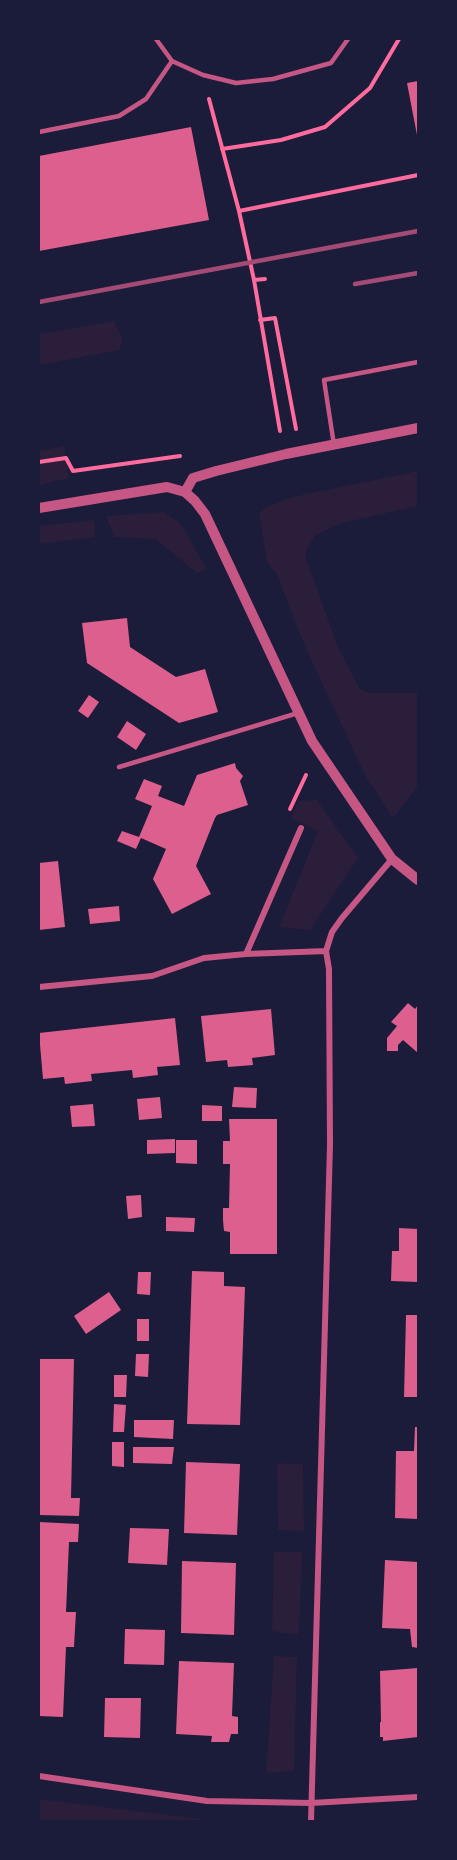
<!DOCTYPE html>
<html>
<head>
<meta charset="utf-8">
<style>
  body { margin:0 }
  #map { position:relative; width:457px; height:1860px; overflow:hidden; background:#1b1b3a; font-family:Barlow,sans-serif }
  canvas { display:block }
  .frame { position:absolute; inset:0; border:40px solid #1b1b3a; pointer-events:none }
</style>
</head>
<body>
<div id="map">
<canvas width="457" height="1860"></canvas>
<div class="frame"></div>
</div>
<script>
const context = document.querySelector('canvas').getContext('2d');
context.lineJoin = 'round';
function fillPath(path, color) {
  context.fillStyle = color;
  context.fill(path, 'evenodd');
}
function toPath(rows) {
  const path = new Path2D();
  for (const r of rows) {
    path.moveTo(r[0], r[1]);
    for (let i = 2; i < r.length; i += 2) path.lineTo(r[i], r[i + 1]);
  }
  return path;
}
function strokePath(path, color, width, dash) {
  context.strokeStyle = color;
  context.lineWidth = width;
  context.lineCap = dash ? 'butt' : 'round';
  context.setLineDash(dash || []);
  context.stroke(path);
}
fillPath(toPath([
  [114,321,122,338,120,350,39,365,39,334],
  [64,446,69,478,39,485,39,451],
  [418,471,418,506,341,523,316,535,306,550,305,556,338,647,360,689,370,693,418,693,418,786,393,818,366,777,306,649,277,575,267,562,259,513,267,507,292,497],
  [164,512,180,523,207,569,197,573,155,539,114,537,106,516],
  [94,520,95,537,39,544,39,526],
  [317,800,358,858,310,930,279,927,318,831,291,818,298,801],
  [277,1463,303,1464,304,1531,278,1530],
  [274,1552,302,1552,299,1635,272,1631],
  [274,1656,297,1657,294,1771,266,1773],
  [39,1799,217,1821,39,1821]
]), '#2a1e3b');
fillPath(toPath([
  [418,81,418,135,417,135,407,83],
  [191,127,209,220,39,251,39,156],
  [127,618,130,647,176,677,205,669,218,712,179,723,87,663,82,623],
  [89,695,99,702,88,718,78,711],
  [127,721,146,734,136,750,117,737],
  [235,763,236,768,243,776,240,781,248,805,217,815,215,818,196,866,211,894,172,914,153,879,166,849,141,838,136,849,117,841,122,831,139,837,152,806,135,799,144,779,162,786,158,796,184,806,197,775],
  [58,861,65,927,39,930,39,863],
  [119,906,120,921,90,924,88,909],
  [408,1003,415,1009,418,1005,418,1053,403,1040,398,1045,398,1051,387,1051,387,1038,397,1026,391,1022],
  [271,1009,275,1055,252,1058,253,1065,228,1067,227,1060,206,1062,201,1016],
  [175,1018,180,1065,157,1067,158,1075,133,1078,132,1070,91,1074,92,1081,65,1084,64,1077,43,1079,39,1033],
  [234,1087,257,1088,256,1108,232,1107],
  [160,1097,162,1118,139,1120,137,1099],
  [93,1104,95,1126,72,1127,70,1106],
  [202,1105,222,1106,222,1121,202,1121],
  [229,1119,277,1119,277,1254,230,1254,230,1232,224,1231,223,1220,223,1208,229,1208,230,1164,223,1164,223,1141,230,1141],
  [175,1139,175,1153,147,1154,147,1140],
  [176,1140,197,1140,197,1164,176,1163],
  [141,1195,142,1217,128,1219,126,1196],
  [166,1217,195,1218,194,1232,166,1231],
  [399,1228,418,1229,418,1282,391,1281,392,1251,399,1251],
  [192,1271,224,1272,224,1286,245,1287,240,1425,187,1424],
  [138,1272,151,1272,150,1295,137,1294],
  [109,1292,121,1310,86,1334,74,1316],
  [406,1315,418,1315,418,1397,404,1397],
  [137,1319,149,1319,149,1341,137,1341],
  [136,1354,149,1354,148,1377,135,1376],
  [39,1359,74,1359,71,1498,80,1498,79,1516,39,1515],
  [114,1375,127,1375,126,1397,114,1397],
  [114,1404,126,1405,124,1432,113,1432],
  [134,1420,174,1420,173,1439,134,1437],
  [415,1427,418,1427,418,1519,395,1518,396,1451,414,1451],
  [112,1442,124,1442,124,1467,112,1466],
  [133,1447,174,1447,172,1464,133,1463],
  [186,1462,240,1464,237,1535,184,1533],
  [39,1522,79,1524,78,1542,69,1542,66,1612,76,1612,75,1629,74,1647,66,1647,63,1717,39,1716],
  [130,1528,169,1529,167,1565,128,1563],
  [385,1560,418,1562,418,1648,412,1647,410,1629,382,1628],
  [182,1561,236,1563,234,1635,181,1633],
  [125,1629,165,1630,164,1665,124,1664],
  [179,1661,234,1663,232,1716,238,1717,238,1734,231,1734,229,1742,211,1742,212,1736,176,1734],
  [418,1668,418,1737,383,1741,383,1737,380,1737,380,1722,381,1722,380,1671],
  [105,1698,141,1698,140,1738,104,1737]
]), '#dd5f8e');
strokePath(toPath([
  [209,99,239,211,254,280,280,431],
  [222,149,281,140,325,127,370,88,399,39],
  [239,211,418,175],
  [254,280,265,279],
  [260,320,275,318,296,429],
  [39,462,66,458,73,471,180,456],
  [290,809,306,775]
]), '#ff6b9d', 4);
strokePath(toPath([
  [156,39,172,61,203,75,236,83,273,79,331,63,348,39],
  [39,132,119,116,146,99,172,61],
  [334,445,324,380,418,362],
  [119,767,298,713]
]), '#c65784', 4.5);
strokePath(toPath([
  [246,954,301,828],
  [39,987,152,976,204,958,246,954,326,951],
  [39,1776,207,1801,311,1803,418,1797],
  [311,1821,330,1145,329,969,326,951,332,932,342,918,392,859]
]), '#c65784', 6);
strokePath(toPath([
  [185,492,193,478,216,471,286,454,418,428],
  [39,508,167,487,185,492,195,501,205,514,312,741,392,859,418,880]
]), '#c65784', 10);
strokePath(toPath([
  [355,284,418,273],
  [39,302,418,231]
]), '#a44b75', 4.5);
</script>
</body>
</html>
